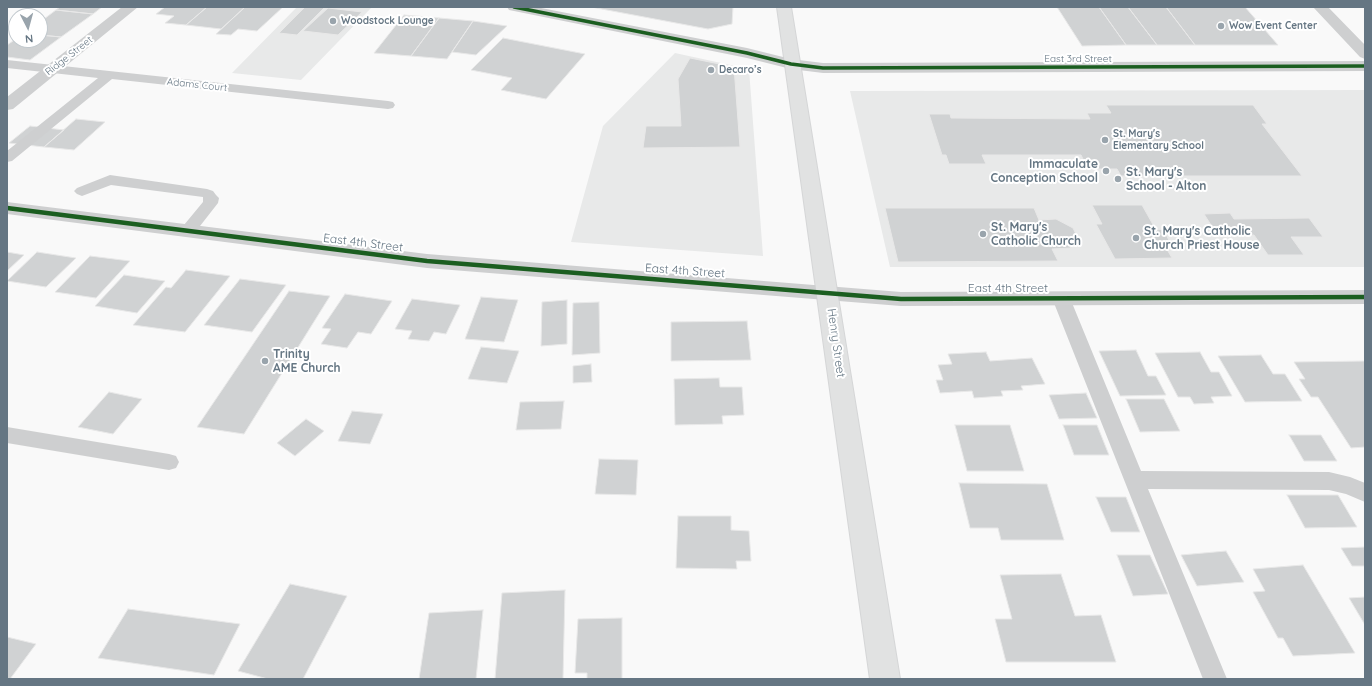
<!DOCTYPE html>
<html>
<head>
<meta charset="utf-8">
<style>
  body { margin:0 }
  #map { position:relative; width:1372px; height:686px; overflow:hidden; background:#f9f9f9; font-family:Quicksand,sans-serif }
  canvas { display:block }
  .frame { position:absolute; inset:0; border:8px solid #657683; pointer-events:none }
  .north { position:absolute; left:8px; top:8px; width:40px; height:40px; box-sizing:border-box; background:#fff; border:1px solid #c1c8cd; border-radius:50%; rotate:174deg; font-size:11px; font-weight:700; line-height:16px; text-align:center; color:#657683 }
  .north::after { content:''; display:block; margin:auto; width:14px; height:18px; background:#99a4ac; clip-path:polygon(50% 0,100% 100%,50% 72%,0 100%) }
</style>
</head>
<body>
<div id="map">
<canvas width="1372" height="686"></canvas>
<div class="frame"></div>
<div class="north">N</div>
</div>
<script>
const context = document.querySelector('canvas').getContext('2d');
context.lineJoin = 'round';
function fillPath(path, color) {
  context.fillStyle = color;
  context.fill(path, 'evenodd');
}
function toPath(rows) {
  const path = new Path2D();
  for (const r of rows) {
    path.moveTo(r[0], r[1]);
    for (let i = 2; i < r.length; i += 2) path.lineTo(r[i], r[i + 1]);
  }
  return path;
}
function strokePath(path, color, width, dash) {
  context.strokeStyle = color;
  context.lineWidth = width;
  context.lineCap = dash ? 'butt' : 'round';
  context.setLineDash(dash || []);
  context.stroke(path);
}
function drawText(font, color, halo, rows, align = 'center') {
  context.font = font + ' Quicksand,sans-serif';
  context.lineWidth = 4;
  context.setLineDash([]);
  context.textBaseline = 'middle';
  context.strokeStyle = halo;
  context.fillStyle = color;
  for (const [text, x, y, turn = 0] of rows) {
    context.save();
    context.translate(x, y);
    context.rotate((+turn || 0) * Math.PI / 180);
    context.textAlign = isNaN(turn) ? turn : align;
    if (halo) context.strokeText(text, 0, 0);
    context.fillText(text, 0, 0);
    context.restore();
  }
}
fillPath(toPath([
  [297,7,372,7,301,80,232,73],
  [675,53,749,69,763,256,571,242,603,126],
  [1365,90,1365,267,890,267,850,91]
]), '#e8e9e9');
const building = toPath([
  [60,7,102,7,93,14,56,10,60,7],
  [165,7,207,7,186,25,165,23,174,16,156,14,165,7],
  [207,7,245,7,221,29,186,25,207,7],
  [245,7,283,7,257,31,238,29,231,35,216,34,245,7],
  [305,7,325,7,297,35,279,33,305,7],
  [591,7,733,7,732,24,708,29,591,7],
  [1057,7,1099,7,1126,45,1082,46,1057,7],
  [1099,7,1128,7,1157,45,1126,45,1099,7],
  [1128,7,1166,7,1195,45,1157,45,1128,7],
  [1166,7,1245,7,1278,45,1195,45,1166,7],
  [328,8,362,12,338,35,303,31,328,8],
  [56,10,93,14,61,37,40,35,40,22,56,10],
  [404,15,439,18,411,56,374,53,404,15],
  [439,18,473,21,447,59,411,56,439,18],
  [473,21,507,26,476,55,452,52,473,21],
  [40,35,61,37,30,60,7,57,7,45,16,39,16,40,40,40,40,35],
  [503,38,585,54,546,99,501,90,512,78,471,70,503,38],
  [690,58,734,67,740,147,643,148,646,126,681,126,678,79,690,58],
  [1106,105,1253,105,1267,124,1262,124,1302,176,1121,176,1117,169,1088,169,1081,155,982,155,986,164,949,164,946,155,942,155,929,114,950,114,951,118,1090,119,1087,113,1111,113,1106,105],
  [76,119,105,122,74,150,44,147,76,119],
  [30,126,64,130,44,147,9,143,30,126],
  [1092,205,1142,205,1156,230,1163,229,1172,246,1165,246,1172,258,1115,259,1096,224,1102,224,1092,205],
  [885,208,1034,208,1039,220,1056,219,1073,228,1079,240,1070,248,1052,249,1058,261,898,262,885,208],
  [1230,213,1234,219,1309,218,1323,237,1291,237,1304,255,1268,255,1254,235,1218,236,1204,214,1230,213],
  [7,252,24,255,7,271,7,252],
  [37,252,76,258,46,287,7,281,37,252],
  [90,256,130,261,96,298,55,292,90,256],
  [186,270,230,276,185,332,133,325,166,287,171,288,186,270],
  [124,275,165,281,137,313,95,306,124,275],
  [240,279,286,285,252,332,204,325,240,279],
  [289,291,330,296,244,434,197,427,289,291],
  [345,294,392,301,371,334,358,332,347,348,321,344,331,329,322,328,345,294],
  [481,297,518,300,504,342,465,339,481,297],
  [412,299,460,305,446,334,434,332,429,341,408,339,412,331,395,329,412,299],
  [567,300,567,344,541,346,542,302,567,300],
  [599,302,600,353,572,355,573,303,599,302],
  [747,321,751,360,671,361,671,322,747,321],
  [481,347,519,351,507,383,468,379,481,347],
  [1136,350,1148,376,1156,376,1166,395,1120,396,1099,351,1136,350],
  [986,352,990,361,1032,358,1045,384,1021,386,1023,390,1001,391,1003,396,974,398,972,391,940,393,936,380,943,380,938,365,952,364,948,354,986,352],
  [1200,352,1211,372,1219,372,1232,396,1211,397,1214,403,1194,404,1190,397,1178,397,1155,353,1200,352],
  [1261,355,1273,374,1285,374,1302,401,1245,402,1218,356,1261,355],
  [1365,361,1365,447,1351,448,1318,397,1311,397,1299,379,1305,379,1294,362,1365,361],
  [591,364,592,382,573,383,573,366,591,364],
  [719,378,720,387,742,387,744,415,722,416,723,424,675,425,674,379,719,378],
  [109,392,142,399,113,434,78,427,109,392],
  [1086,393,1097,418,1059,419,1049,395,1086,393],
  [1126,399,1164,399,1180,431,1140,432,1126,399],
  [564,401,561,429,516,430,520,402,564,401],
  [352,411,383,414,370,444,338,441,352,411],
  [306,419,324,431,295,456,277,443,306,419],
  [955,425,1010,425,1024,471,967,471,955,425],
  [1063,425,1097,425,1109,455,1074,455,1063,425],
  [1289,435,1321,435,1337,461,1304,461,1289,435],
  [599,459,638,460,636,495,595,494,599,459],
  [959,483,1047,484,1064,540,1001,540,998,528,970,528,959,483],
  [1287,495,1338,495,1357,527,1305,528,1287,495],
  [1096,497,1126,497,1140,532,1111,532,1096,497],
  [678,516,731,516,731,530,749,531,751,561,736,561,737,569,676,568,678,516],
  [1365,547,1365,566,1352,566,1341,548,1365,547],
  [1226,551,1244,582,1197,586,1181,555,1226,551],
  [1117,555,1150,555,1168,594,1133,596,1117,555],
  [1303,565,1355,653,1293,656,1283,638,1278,638,1253,592,1265,591,1253,569,1303,565],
  [1061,574,1075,616,1101,615,1116,662,1006,662,995,619,1012,619,1000,575,1061,574],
  [290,584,347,596,303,679,268,679,238,671,290,584],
  [565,590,563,679,495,679,502,593,565,590],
  [1365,597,1365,625,1349,598,1365,597],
  [128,609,240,624,214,675,98,658,128,609],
  [483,610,476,679,419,679,429,613,483,610],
  [622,618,622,679,587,679,587,673,575,673,578,619,622,618],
  [7,637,36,644,10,679,7,679,7,637]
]);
fillPath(building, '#d0d2d3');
strokePath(building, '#e8e8e8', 1);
const secondary = toPath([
  [777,7,791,7,900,679,870,679,777,7]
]);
strokePath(secondary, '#d5d6d7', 2);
fillPath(toPath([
  [7,60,388,101,393,102,395,105,393,108,388,109,112,79,12,161,7,162,7,151,98,78,7,68,7,60],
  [110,175,207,189,213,191,216,195,219,198,218,203,193,235,187,236,181,235,179,231,203,202,203,197,111,185,82,196,77,194,74,191,77,188,110,175],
  [1061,292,1067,294,1070,298,1141,471,1329,472,1350,477,1365,483,1365,502,1346,494,1329,490,1148,489,1227,679,1203,679,1052,298,1055,294,1061,292],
  [7,427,169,454,176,456,179,462,176,468,169,470,7,443,7,427]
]), '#cecfd0');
fillPath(toPath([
  [122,7,138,7,13,109,7,110,7,97,122,7],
  [507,7,536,7,747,48,791,59,823,63,1365,61,1365,71,823,73,791,69,747,58,514,11,509,10,507,7],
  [1313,7,1328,7,1365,45,1365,59,1360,57,1313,7],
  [7,202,427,254,901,292,1365,290,1365,304,901,306,427,268,7,214,7,202]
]), '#cecfd0');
fillPath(secondary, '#e1e2e2');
strokePath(toPath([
  [514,7,747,53,791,64,823,68,1365,66]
]), '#1b5e20', 3.5);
strokePath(toPath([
  [7,208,427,261,901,299,1365,297]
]), '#1b5e20', 4.5);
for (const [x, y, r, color] of [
  [333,21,4,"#99a4ac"],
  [1221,26,4,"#99a4ac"],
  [711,70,4,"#99a4ac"],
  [1105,140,4,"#99a4ac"],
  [1106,171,4,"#99a4ac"],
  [1118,179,4,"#99a4ac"],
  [983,234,4,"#99a4ac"],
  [1136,238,4,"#99a4ac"],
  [265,361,4,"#99a4ac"]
]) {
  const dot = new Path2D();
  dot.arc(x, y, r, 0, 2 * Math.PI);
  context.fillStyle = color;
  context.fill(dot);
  strokePath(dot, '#fff', 1.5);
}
drawText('bold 10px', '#657683', '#fff', [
  ["Woodstock Lounge",341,21],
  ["Wow Event Center",1229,26],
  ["Decaro’s",719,70],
  ["St. Mary's",1113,134],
  ["Elementary School",1113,146]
], 'left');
drawText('10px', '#657683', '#fff', [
  ["Ridge Street",69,56,-38],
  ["East 3rd Street",1078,59],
  ["Adams Court",197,85,6]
]);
drawText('bold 12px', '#657683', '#fff', [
  ["Immaculate",1098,164,"right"],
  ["Conception School",1098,178,"right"],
  ["St. Mary's",1126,172],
  ["School - Alton",1126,186],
  ["St. Mary's",991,227],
  ["Catholic Church",991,241],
  ["St. Mary's Catholic",1144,231],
  ["Church Priest House",1144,245],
  ["Trinity",273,354],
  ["AME Church",273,368]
], 'left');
drawText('12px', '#657683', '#fff', [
  ["East 4th Street",363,243,7],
  ["East 4th Street",685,271,4],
  ["East 4th Street",1008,288],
  ["Henry Street",836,343,82]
]);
</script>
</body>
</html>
